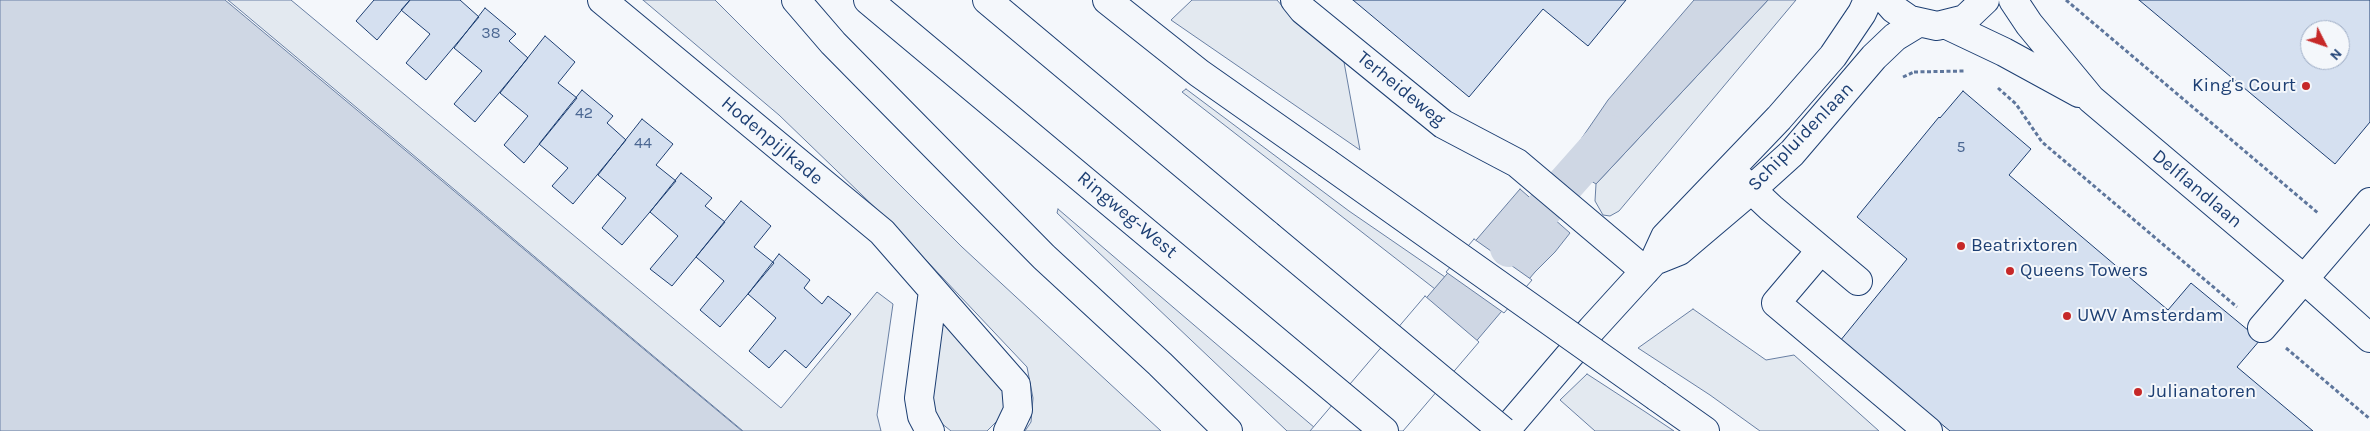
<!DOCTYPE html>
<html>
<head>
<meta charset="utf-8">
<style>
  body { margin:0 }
  #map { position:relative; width:2370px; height:431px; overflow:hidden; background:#f4f7fb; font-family:Karla,sans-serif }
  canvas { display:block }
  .north { position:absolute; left:2300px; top:20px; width:50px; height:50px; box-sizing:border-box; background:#f4f7fb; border:1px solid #9eadc5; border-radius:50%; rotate:131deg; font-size:14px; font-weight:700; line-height:20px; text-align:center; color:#1d3f73 }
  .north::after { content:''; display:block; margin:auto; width:18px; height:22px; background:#c62828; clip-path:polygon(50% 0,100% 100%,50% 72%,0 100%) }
</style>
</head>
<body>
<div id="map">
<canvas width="2370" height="431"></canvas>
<div class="north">N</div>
</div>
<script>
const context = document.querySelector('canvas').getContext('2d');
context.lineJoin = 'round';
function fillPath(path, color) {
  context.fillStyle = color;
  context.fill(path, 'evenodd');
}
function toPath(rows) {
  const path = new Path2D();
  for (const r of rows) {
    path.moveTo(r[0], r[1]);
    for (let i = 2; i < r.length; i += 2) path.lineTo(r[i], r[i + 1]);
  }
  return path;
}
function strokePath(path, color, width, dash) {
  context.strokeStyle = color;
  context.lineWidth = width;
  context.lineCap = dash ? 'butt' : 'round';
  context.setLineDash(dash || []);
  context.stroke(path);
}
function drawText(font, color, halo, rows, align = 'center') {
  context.font = font + ' Karla,sans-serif';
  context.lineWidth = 4;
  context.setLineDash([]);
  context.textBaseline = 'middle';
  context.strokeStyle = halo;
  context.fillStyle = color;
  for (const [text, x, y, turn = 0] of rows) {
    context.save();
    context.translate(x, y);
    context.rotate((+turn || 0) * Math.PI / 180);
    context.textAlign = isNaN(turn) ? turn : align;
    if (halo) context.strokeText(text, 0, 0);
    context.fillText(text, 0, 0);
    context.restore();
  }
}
const green = toPath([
  [228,0,291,0,781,408,877,292,893,304,877,415,881,431,743,431,228,0],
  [643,0,715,0,962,247,1161,431,1025,431,1031,422,1033,398,1027,367,890,222,779,115,643,0],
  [1192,0,1277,0,1288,13,1344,62,1360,150,1171,20,1192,0],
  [1768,0,1796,0,1619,211,1610,216,1603,215,1595,201,1596,184,1768,0],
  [1186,89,1349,211,1445,277,1435,289,1182,92,1186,89],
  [1058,209,1228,354,1315,428,1312,431,1287,431,1057,213,1058,209],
  [1693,309,1766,360,1794,355,1879,431,1760,431,1710,395,1638,348,1693,309],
  [945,324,1003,385,1005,413,987,431,951,431,935,418,929,399,939,329,945,324],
  [1587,374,1644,411,1674,431,1595,431,1560,400,1587,374]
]);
fillPath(green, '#e3e9f0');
strokePath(green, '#687fa3', 1);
const water = toPath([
  [0,0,225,0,742,431,0,431,0,0],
  [1694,0,1768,0,1596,184,1564,164,1608,100,1694,0],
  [1520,189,1570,233,1555,252,1535,272,1400,431,1312,431,1520,189]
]);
fillPath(water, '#cfd7e4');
strokePath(water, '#687fa3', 1);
const pier = toPath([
  [1474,239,1532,280,1504,313,1446,272,1474,239],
  [1425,296,1479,342,1403,431,1310,431,1425,296]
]);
fillPath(pier, '#f4f7fb');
strokePath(pier, '#687fa3', 1);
strokePath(toPath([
  [1509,248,1610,134]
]), '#cfd7e4', 38);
const building = toPath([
  [374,0,410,0,377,40,356,21,374,0],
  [410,0,460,0,479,17,426,80,406,63,430,34,401,10,410,0],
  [1353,0,1626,0,1588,46,1543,9,1469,97,1353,0],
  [2139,0,2370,0,2370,122,2335,164,2139,0],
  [2310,30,2340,30,2340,60,2310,60,2310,30],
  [485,8,516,34,509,41,528,58,475,122,454,104,482,71,454,48,485,8],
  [545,36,575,62,558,83,577,98,524,163,504,145,528,116,500,93,545,36],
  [582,90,613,116,607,123,626,140,573,204,552,186,568,168,539,144,582,90],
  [1963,91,2031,149,2009,175,2168,310,2191,283,2260,340,2237,367,2313,431,1950,431,1840,341,1907,259,1857,217,1939,117,1940,118,1963,91],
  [642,119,673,144,656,165,676,181,622,245,602,228,626,198,598,175,642,119],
  [681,173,712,198,705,206,725,222,672,286,650,269,678,236,650,212,681,173],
  [741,201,771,226,754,247,774,263,720,327,700,310,724,281,696,257,741,201],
  [779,254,810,280,804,288,822,304,828,296,851,314,806,368,785,350,769,368,749,351,776,318,748,294,779,254]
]);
fillPath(building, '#d5e0f0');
strokePath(building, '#1d3f73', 1);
const minor = toPath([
  [602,0,882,232,1016,385,1018,410,1008,431],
  [1295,0,1303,10,1443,124,1517,163,1645,271],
  [1886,0,1894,9,1910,20,1937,26,1965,19,1985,0],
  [2013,0,2029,24,2091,99,2304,279,2370,338],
  [1947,25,2004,52,2079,93],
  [1738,177,1771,208,1858,281],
  [1821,250,1776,303,1928,431],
  [1654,261,1679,251,1751,190,1792,153,1874,57,1895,37,1918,23],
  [2262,328,2370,202],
  [930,431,922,416,919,398,933,291],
  [1505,431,1592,329,1654,261,1665,237,1779,118,1833,56,1862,13,1868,0]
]);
const highway = toPath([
  [796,0,833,43,1044,257,1160,364,1228,431],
  [868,0,1384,431],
  [987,0,1268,235],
  [1107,0,1199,73,1327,163],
  [1657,397,1705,431]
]);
strokePath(minor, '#1d3f73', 30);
strokePath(highway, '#1d3f73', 30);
strokePath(toPath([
  [2066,0,2318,213],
  [1914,72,1965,71],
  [1903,77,1914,72],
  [1998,88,2016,104,2042,142,2237,307],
  [2286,348,2370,419]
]), '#5e769c', 3, [4, 2.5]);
strokePath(minor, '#f4f7fb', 28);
strokePath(highway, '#f4f7fb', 28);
const highwayBridge = toPath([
  [1327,163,1657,397],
  [1268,235,1503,431]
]);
strokePath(highwayBridge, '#1d3f73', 30, []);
strokePath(highwayBridge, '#f4f7fb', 28);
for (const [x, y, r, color] of [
  [2306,86,5,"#c62828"],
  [1961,246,5,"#c62828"],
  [2010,271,5,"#c62828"],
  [2067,316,5,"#c62828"],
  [2138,392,5,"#c62828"]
]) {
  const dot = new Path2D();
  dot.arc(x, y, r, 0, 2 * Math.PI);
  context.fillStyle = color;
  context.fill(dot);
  strokePath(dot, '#f4f7fb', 2);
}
drawText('16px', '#4b6792', null, [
  ["38",491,33],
  ["42",584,113],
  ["44",643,143],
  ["5",1961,147]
]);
drawText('19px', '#1d3f73', '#f4f7fb', [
  ["King's Court",2296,86,"right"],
  ["Beatrixtoren",1971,246],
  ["Queens Towers",2020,271],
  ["UWV Amsterdam",2077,316],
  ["Julianatoren",2148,392]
], 'left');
drawText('19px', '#1d3f73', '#f4f7fb', [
  ["Terheideweg",1401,89,39],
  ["Schipluidenlaan",1801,137,-46],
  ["Hodenpijlkade",772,141,40],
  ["Delflandlaan",2197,189,40],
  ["Ringweg-West",1127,215,40]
]);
</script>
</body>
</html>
